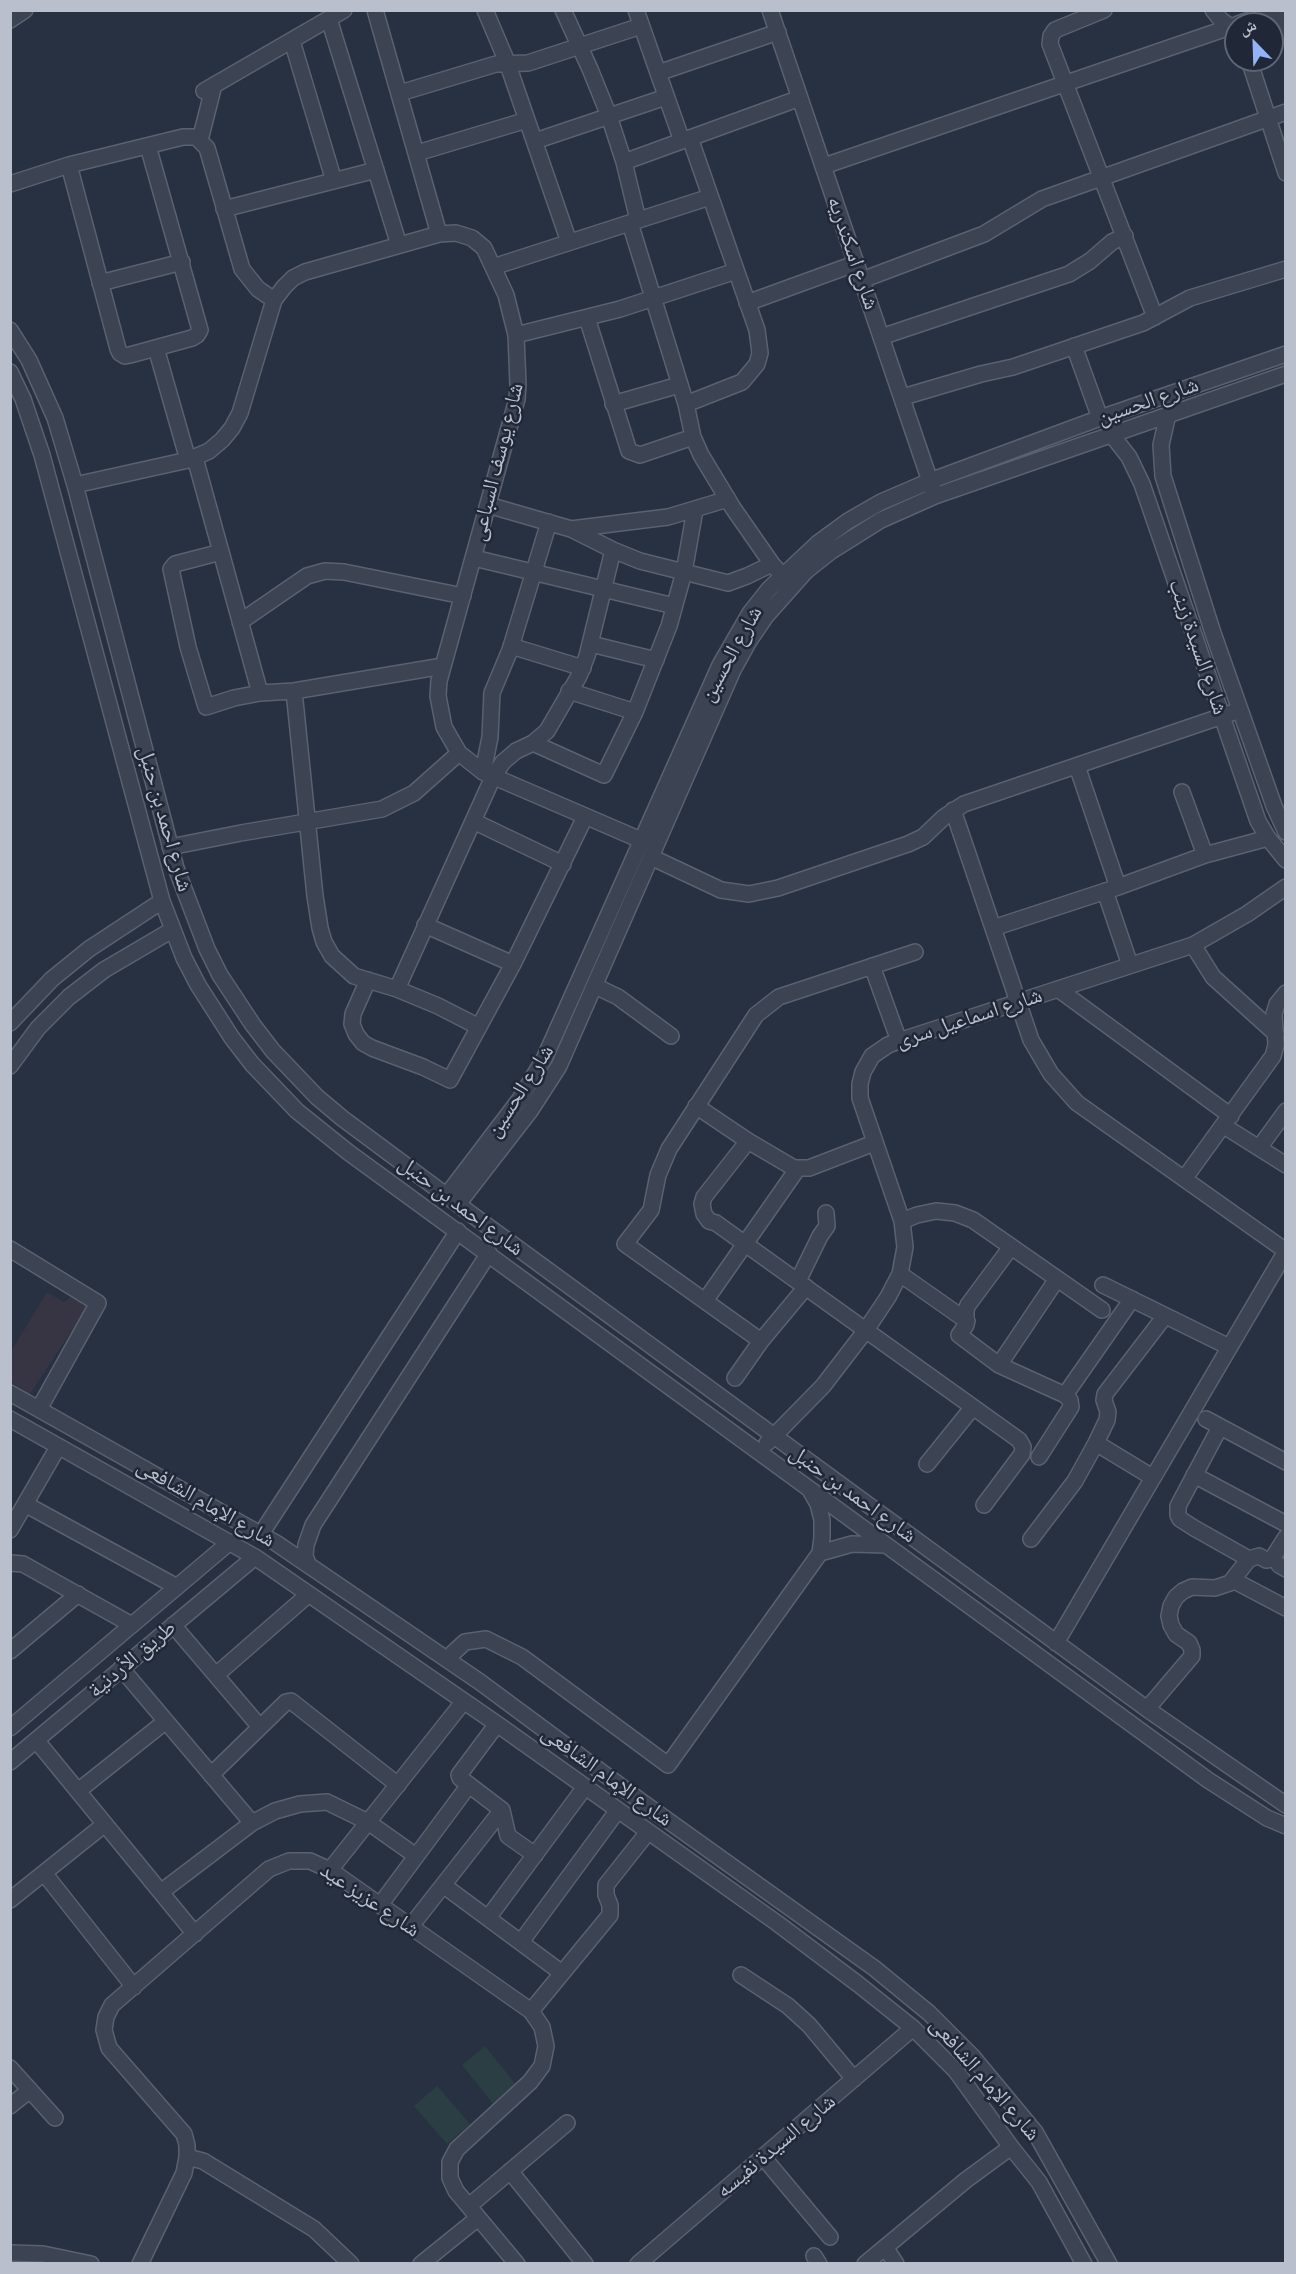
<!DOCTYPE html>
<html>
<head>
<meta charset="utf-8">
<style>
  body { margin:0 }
  #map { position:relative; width:1296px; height:2274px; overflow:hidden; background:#273142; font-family:"Alegreya Sans","Noto Naskh Arabic",sans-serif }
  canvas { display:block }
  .frame { position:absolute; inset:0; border:12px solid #b9bfcc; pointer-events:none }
  .north { position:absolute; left:1224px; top:12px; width:60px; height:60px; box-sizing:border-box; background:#202838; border:2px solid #5d6473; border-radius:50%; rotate:337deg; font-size:16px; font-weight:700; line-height:24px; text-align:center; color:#b9bfcc }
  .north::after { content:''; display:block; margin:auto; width:21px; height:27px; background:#94b2f6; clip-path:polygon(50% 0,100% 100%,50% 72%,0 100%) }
</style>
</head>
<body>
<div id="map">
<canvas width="1296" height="2274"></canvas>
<div class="frame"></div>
<div class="north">ش</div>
</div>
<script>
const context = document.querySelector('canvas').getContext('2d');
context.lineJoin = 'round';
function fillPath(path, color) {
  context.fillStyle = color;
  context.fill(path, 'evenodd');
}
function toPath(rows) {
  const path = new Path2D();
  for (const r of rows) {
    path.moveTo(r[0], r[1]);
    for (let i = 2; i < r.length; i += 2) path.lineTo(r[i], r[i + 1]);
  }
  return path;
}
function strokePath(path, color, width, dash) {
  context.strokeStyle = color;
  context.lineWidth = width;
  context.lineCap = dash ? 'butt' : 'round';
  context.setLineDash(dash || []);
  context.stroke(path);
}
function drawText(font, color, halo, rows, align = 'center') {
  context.font = font + ' "Alegreya Sans","Noto Naskh Arabic",sans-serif';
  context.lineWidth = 5;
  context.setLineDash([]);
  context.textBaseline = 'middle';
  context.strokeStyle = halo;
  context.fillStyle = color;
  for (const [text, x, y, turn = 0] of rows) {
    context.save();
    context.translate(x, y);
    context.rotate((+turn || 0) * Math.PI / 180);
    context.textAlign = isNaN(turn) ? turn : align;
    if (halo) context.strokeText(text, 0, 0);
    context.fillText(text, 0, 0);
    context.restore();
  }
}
fillPath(toPath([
  [47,1292,64,1302,71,1297,88,1306,30,1394,11,1382,10,1353]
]), '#373443');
fillPath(toPath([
  [485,2046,517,2086,494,2105,462,2065],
  [437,2086,470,2124,447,2144,414,2106]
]), '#2a3e43');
const minor = toPath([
  [375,10,439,234],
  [485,10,507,62,569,242],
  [563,10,590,69,609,116,624,162,638,220],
  [636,10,682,141],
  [770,10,933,490],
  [1104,10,1055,30,1051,36,1050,44,1155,317],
  [1213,10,1221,20,1236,31],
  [1278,10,1286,31],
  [329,19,399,245],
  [10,20,25,10],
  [1238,24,1278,10],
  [292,41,334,181],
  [1249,60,1286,173],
  [658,73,778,32],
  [204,91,344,10],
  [400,93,496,64,528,63,641,26],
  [200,140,214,85],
  [535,141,666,97],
  [417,153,527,120],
  [624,162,800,98],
  [69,165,118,349,120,353,125,356,130,355,192,338,197,335,200,330,148,146],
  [824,166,1236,25],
  [10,184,69,165,183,137,196,137,207,148,242,269,258,289,274,300],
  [224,209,376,170],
  [630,223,686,404,693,437,701,455,733,508,772,564,783,576],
  [493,267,710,197],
  [862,280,984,234,1042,199,1286,112],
  [100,283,182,262],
  [747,303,857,263],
  [587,318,629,451,640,455,693,437],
  [10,330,29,360,55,418,75,485,176,868,207,949,220,975,253,1025,273,1051,317,1097,342,1118,471,1214,1147,1709,1286,1805],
  [516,335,620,309,736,271],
  [881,337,1069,274,1090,261,1112,242,1125,236],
  [1074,346,1100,418],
  [156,348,188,460],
  [10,372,23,399,42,455,162,901,184,958,198,985,232,1038,252,1064,297,1111,348,1152,1208,1780,1267,1818,1286,1826],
  [903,397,981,374,1013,367,1143,323,1190,298,1286,269],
  [613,404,679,385],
  [686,404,742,382,757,364,760,353,757,330,690,138],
  [1168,414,1161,445,1163,476,1213,633,1274,806,1286,832],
  [1111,434,1129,457,1142,484,1258,821,1268,838,1286,860],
  [195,458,260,693],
  [75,485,188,460,209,451,222,440,232,428,240,413,274,300,284,287,293,278,305,272,439,234,456,233,472,238,484,248,506,295,516,335,518,385,517,399,439,681,438,696,444,727,459,753,483,772,643,841],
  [488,505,571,529,613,550,640,561,728,583,747,576,772,564],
  [571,529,668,517,728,499],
  [221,552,175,564,171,569,188,647,206,707,234,698,260,693,294,691,443,666],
  [474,558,674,606],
  [240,622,307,576,325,571,344,572,463,596],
  [591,644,656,660],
  [511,646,583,668],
  [294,691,315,896,320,928,324,942,332,956,354,976,397,989,438,1006,479,1027],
  [569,691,635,712],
  [533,743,604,775,635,712,669,626,684,572,695,510],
  [1077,766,1118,887],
  [483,772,490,737,492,693,510,650,549,522],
  [1182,792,1205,855],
  [953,810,1031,1040,1051,1074,1077,1103,1286,1251],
  [473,821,563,864],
  [170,847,241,833,382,809,414,793,459,753],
  [651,857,721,890,749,894,778,888,908,844,923,837,944,817,964,804,1240,710],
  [1105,891,1130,965],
  [425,925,513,964],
  [993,928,1118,887,1205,855,1268,838],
  [1193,945,1213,977,1276,1034],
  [872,966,899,1041],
  [368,980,353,1014,352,1024,356,1034,363,1043,372,1048,423,1067,450,1080,513,964,585,817],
  [595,986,618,997,671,1036],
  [397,989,493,777,503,762,516,751,533,743,547,731,579,676,587,656,613,550],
  [1058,989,1231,1116],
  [10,1023,52,979,89,949,162,901],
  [10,1066,38,1028,69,997,104,970,172,930],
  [696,1106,748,1141,794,1168,809,1168,874,1143],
  [1224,1126,1286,1165],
  [748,1141,704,1197,702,1204,704,1214,709,1221,716,1223,1019,1440,1023,1447,1022,1454,984,1505],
  [1259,1148,1286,1111],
  [1184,1179,1273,1056,1276,1045,1274,1014,1277,1004,1286,993],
  [447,1195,520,1099,544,1059,720,665,750,613,769,589,818,543,848,521,881,502,930,481,1100,418,1286,354],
  [458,1204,530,1111,559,1066,733,670,749,641,766,616,806,571,830,552,881,520,935,496,1286,374],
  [902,1221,917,1215,936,1211,955,1213,973,1220,1102,1310],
  [1011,1247,968,1305,966,1310,966,1325,959,1335,999,1365,1065,1395,1070,1400,1071,1407,1039,1457],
  [10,1249,98,1303,39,1409],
  [900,1274,967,1321],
  [798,1281,820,1236,827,1226,826,1213],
  [1103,1285,1229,1347],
  [705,1301,798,1168],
  [761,1341,625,1244,651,1210,658,1175,669,1149,756,1015,779,997,915,952],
  [999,1365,1057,1279],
  [735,1378,761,1341,806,1287],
  [10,1393,276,1543,480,1682,642,1802,874,1968,929,2013,972,2056,1035,2132,1109,2264],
  [1065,1395,1132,1299],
  [10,1419,255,1557,497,1724,777,1923,858,1984,913,2028,956,2071,1011,2147,1039,2182,1084,2264],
  [1206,1419,1286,1462],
  [1220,1427,1178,1506,1178,1515,1180,1519,1194,1528,1249,1559],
  [767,1443,823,1386,866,1330,888,1297,900,1274,905,1247,902,1221,860,1098,860,1084,863,1072,872,1056,888,1045,899,1041,1193,945,1247,914,1286,887],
  [1096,1443,1152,1477],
  [927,1464,973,1407],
  [1194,1475,1286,1524],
  [25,1504,177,1587],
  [10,1530,58,1447],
  [261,1534,458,1231],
  [1031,1539,1075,1481,1096,1443,1107,1420,1108,1412,1104,1400,1105,1394,1165,1316],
  [820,1553,852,1544,886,1545],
  [10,1563,23,1564,132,1625],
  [308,1564,305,1556,306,1545,313,1525,489,1253],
  [1279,1565,1286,1569],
  [1233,1580,1286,1608],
  [173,1625,260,1727],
  [1056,1643,1286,1251],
  [10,1651,78,1594],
  [449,1661,453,1653,465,1642,486,1639,522,1657,668,1765,820,1553,822,1537,822,1520,818,1504,810,1490],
  [121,1668,252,1823],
  [216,1675,309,1594],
  [1147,1709,1192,1656,1192,1650,1189,1643,1176,1634,1171,1625,1169,1616,1171,1606,1176,1597,1183,1591,1192,1587,1215,1588,1230,1583,1249,1559,1259,1556,1266,1560,1272,1559,1286,1537],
  [497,1724,459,1775,460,1778,502,1810,508,1836,535,1855],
  [10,1728,230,1542],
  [36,1740,195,1934],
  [10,1762,255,1557],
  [211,1775,286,1702,291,1701,398,1785],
  [78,1791,166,1721],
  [330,1870,464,1701],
  [44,1873,134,1987],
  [443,1885,562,1973],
  [161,1892,252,1823,275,1811,300,1804,327,1802,368,1822,416,1856],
  [10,1900,105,1824],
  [380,1905,469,1785],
  [488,1918,585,1787],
  [411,1926,502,1810],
  [521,1942,618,1810],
  [741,1975,788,2006,809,2025,854,2079],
  [531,2011,610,1915,610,1905,606,1895,606,1885,648,1832],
  [10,2068,55,2118],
  [10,2106,30,2090],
  [187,2157,203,2161,314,2229,351,2264],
  [763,2157,830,2237],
  [510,2171,585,2264],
  [469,2206,567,2123],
  [885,2247,896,2264],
  [10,2253,43,2254,91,2264],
  [814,2256,819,2264],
  [140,2264,184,2173,187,2157,187,2145,184,2134,109,2048,104,2030,106,2017,112,2005,269,1869,289,1861,310,1861,330,1870,531,2011,542,2027,546,2046,542,2066,530,2082,457,2149,450,2162,450,2178,456,2191,517,2264],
  [421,2264,478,2218],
  [638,2264,913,2028],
  [865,2264,966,2180,1011,2147]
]);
strokePath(minor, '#5a616f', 18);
strokePath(minor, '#3c4352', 15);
drawText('22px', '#b9bfcc', '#202838', [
  ["شارع اسكندريه",853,253,71],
  ["شارع الحسين",1148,401,-19],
  ["شارع يوسف السباعى",497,462,-76],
  ["شارع السيدة زينب",1198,647,71],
  ["شارع الحسين",731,654,-61],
  ["شارع احمد بن حنبل",165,819,74],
  ["شارع اسماعيل سرى",969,1018,-18],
  ["شارع الحسين",520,1091,-57],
  ["شارع احمد بن حنبل",461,1206,37],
  ["شارع احمد بن حنبل",853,1494,36],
  ["شارع الإمام الشافعى",206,1503,30],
  ["طريق الأردنية",132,1659,-40],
  ["شارع الإمام الشافعى",607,1776,36],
  ["شارع عزيز عيد",370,1900,34],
  ["شارع الإمام الشافعى",985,2079,49],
  ["شارع السيدة نفيسه",776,2146,-40]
]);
</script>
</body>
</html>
